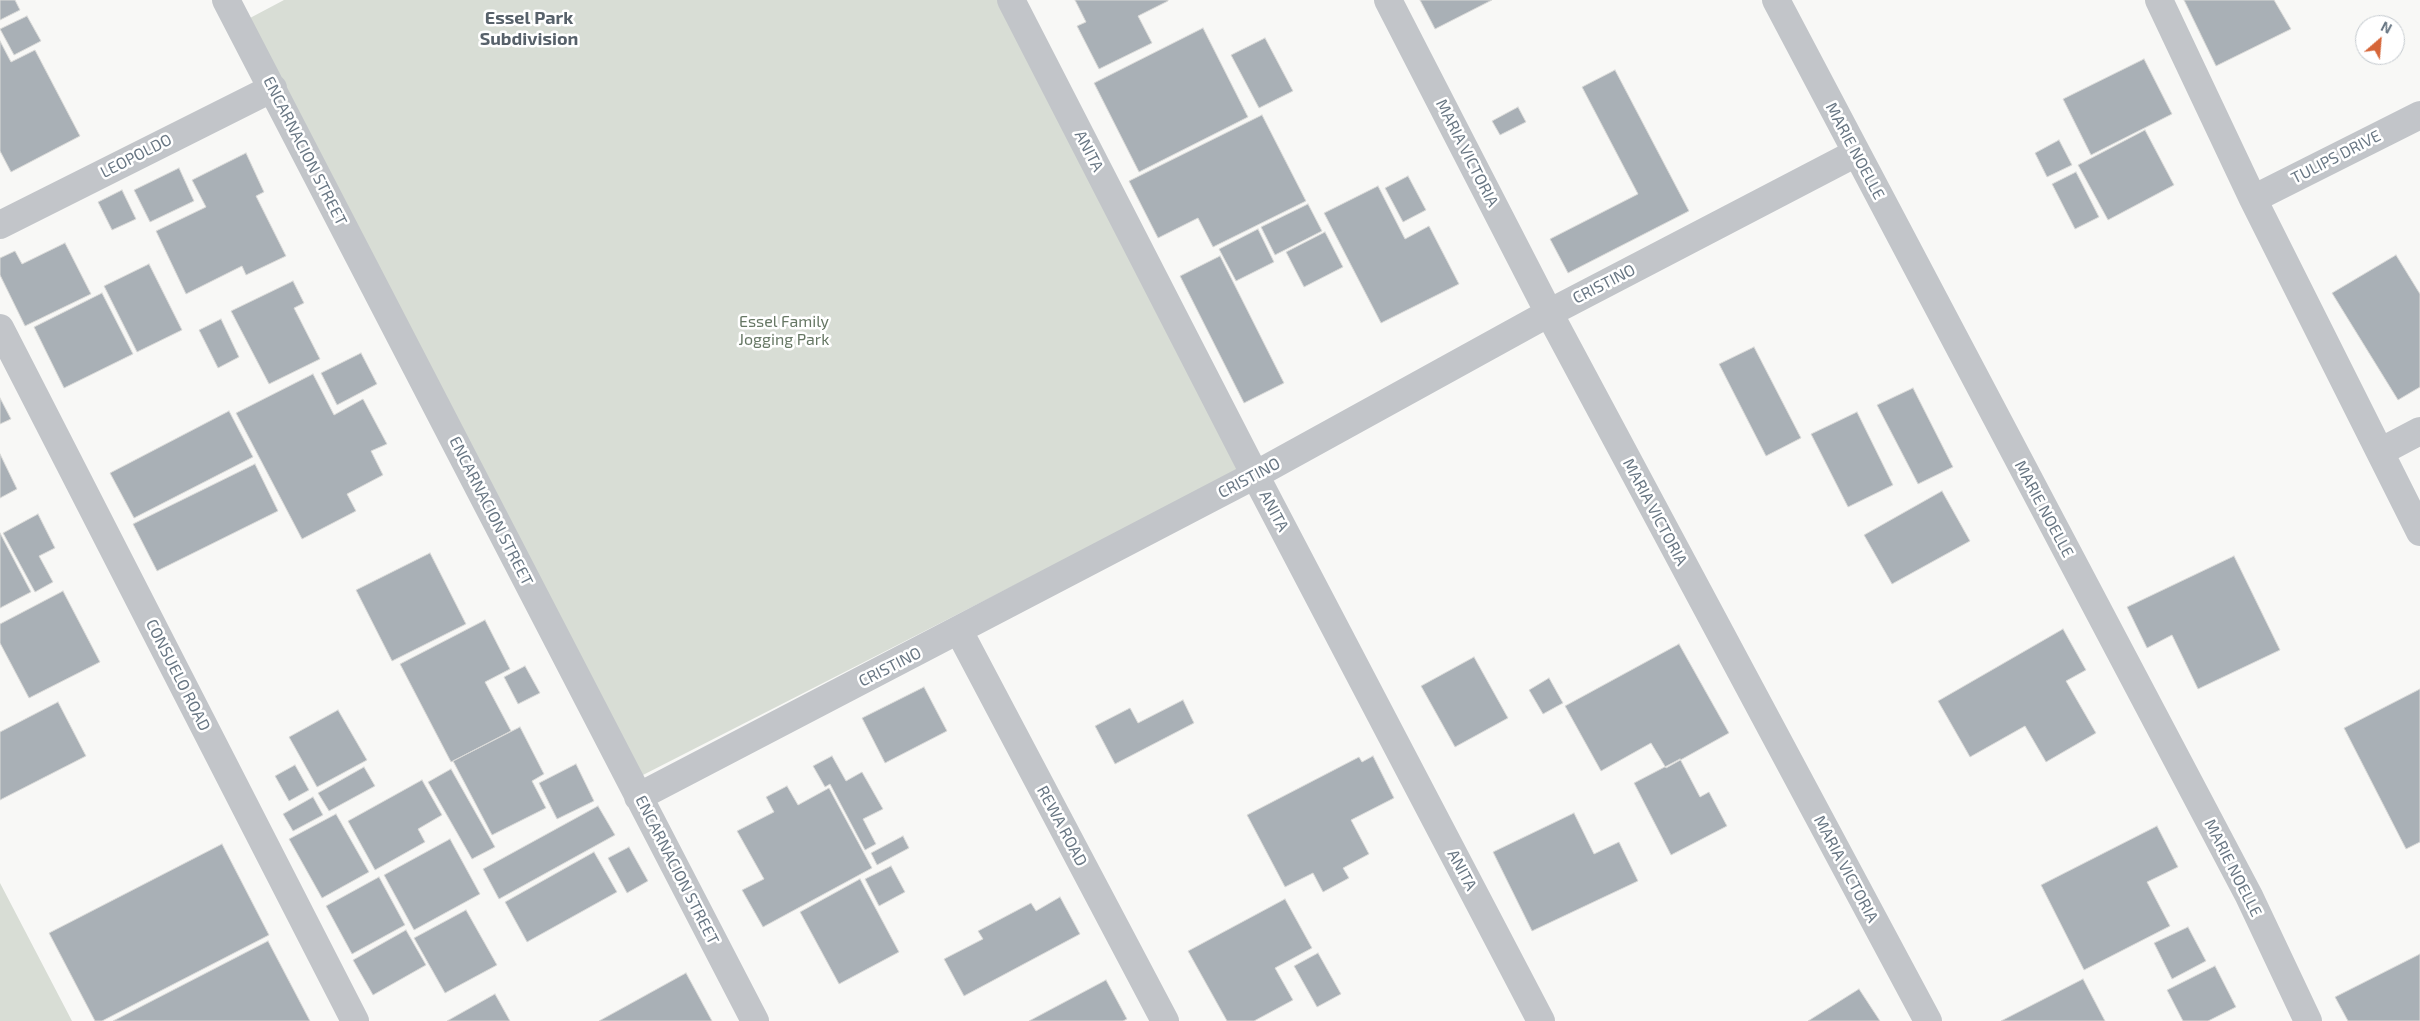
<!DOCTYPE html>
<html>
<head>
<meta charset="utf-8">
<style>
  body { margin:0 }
  #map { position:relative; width:2420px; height:1021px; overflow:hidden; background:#f8f8f6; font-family:"Exo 2",sans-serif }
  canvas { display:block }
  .north { position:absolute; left:2355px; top:15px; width:50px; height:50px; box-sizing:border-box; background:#fff; border:1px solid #c3c9ce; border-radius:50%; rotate:27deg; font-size:14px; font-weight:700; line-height:20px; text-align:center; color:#697784 }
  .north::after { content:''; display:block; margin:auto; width:18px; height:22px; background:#d66538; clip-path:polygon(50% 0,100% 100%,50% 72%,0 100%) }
</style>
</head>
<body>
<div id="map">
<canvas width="2420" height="1021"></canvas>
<div class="north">N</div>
</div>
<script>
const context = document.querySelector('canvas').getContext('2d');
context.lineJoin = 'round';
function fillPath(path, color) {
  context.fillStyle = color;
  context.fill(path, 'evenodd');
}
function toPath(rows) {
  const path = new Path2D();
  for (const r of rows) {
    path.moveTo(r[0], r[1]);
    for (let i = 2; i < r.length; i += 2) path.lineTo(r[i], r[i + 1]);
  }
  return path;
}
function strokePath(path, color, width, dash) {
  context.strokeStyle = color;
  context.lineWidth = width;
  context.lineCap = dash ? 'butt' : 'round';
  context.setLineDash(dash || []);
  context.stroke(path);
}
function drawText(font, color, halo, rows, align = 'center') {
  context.font = font + ' "Exo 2",sans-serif';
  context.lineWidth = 5;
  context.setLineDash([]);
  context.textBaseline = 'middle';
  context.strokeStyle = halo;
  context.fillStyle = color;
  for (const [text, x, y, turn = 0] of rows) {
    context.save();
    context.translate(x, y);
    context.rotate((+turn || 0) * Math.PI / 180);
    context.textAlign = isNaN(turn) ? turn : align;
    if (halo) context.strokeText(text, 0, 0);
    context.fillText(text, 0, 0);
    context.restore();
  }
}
fillPath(toPath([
  [284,0,1002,0,1242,469,641,776,250,18],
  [0,883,72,1021,0,1021]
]), '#d8ddd5');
const building = toPath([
  [0,0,15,0,20,10,0,20,0,0],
  [1075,0,1168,0,1168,1,1138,16,1152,43,1099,69,1077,26,1086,22,1075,0],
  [1420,0,1492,0,1435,29,1420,0],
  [2184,0,2274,0,2291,29,2216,66,2184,0],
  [27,16,41,41,14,55,0,29,27,16],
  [1203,28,1248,117,1139,172,1094,83,1203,28],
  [1265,38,1293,91,1259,108,1231,55,1265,38],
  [0,41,11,62,35,50,80,136,11,172,0,151,0,41],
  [2144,59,2172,114,2091,155,2063,99,2144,59],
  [1615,70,1689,211,1568,273,1550,239,1638,194,1582,87,1615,70],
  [1518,107,1526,122,1500,135,1492,121,1518,107],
  [1262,115,1306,201,1213,247,1198,218,1158,238,1129,181,1262,115],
  [2145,130,2174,185,2108,220,2078,165,2145,130],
  [2059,140,2072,165,2047,177,2035,153,2059,140],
  [246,153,264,192,256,196,286,256,246,275,242,266,186,294,156,231,206,207,192,180,246,153],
  [179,168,194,201,150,222,134,190,179,168],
  [2076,172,2099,217,2075,229,2052,184,2076,172],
  [1408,176,1426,210,1403,222,1385,188,1408,176],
  [1378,186,1405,239,1429,226,1459,284,1381,323,1324,213,1378,186],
  [122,190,136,219,112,230,98,202,122,190],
  [1308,204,1322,231,1275,255,1261,227,1308,204],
  [1258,229,1274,262,1236,281,1219,249,1258,229],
  [1325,232,1343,267,1304,287,1286,252,1325,232],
  [65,243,91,294,25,326,0,275,0,258,15,251,22,264,65,243],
  [2396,255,2420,294,2420,387,2398,400,2332,293,2396,255],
  [1220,256,1284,383,1244,403,1180,276,1220,256],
  [149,264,182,330,137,352,104,286,149,264],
  [293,281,304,303,294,308,320,359,269,384,231,311,293,281],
  [102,293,133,354,64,388,34,327,102,293],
  [221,319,239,357,218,368,199,330,221,319],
  [1754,347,1801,438,1766,456,1719,364,1754,347],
  [361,353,377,384,337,405,321,373,361,353],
  [313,374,334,415,363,399,387,444,371,451,383,475,347,494,356,511,302,539,236,413,313,374],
  [1913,388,1953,467,1918,484,1877,405,1913,388],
  [0,398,11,419,0,424,0,398],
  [229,411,253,457,134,518,110,473,229,411],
  [1857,412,1893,485,1848,507,1811,434,1857,412],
  [0,454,17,489,0,498,0,454],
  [255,464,278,511,157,571,133,524,255,464],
  [1942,491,1970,541,1892,584,1864,535,1942,491],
  [38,514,55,548,39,556,53,582,35,592,3,533,38,514],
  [0,533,31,592,0,608,0,533],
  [430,553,466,624,392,661,356,590,430,553],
  [2234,556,2280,650,2198,689,2172,635,2147,648,2127,607,2234,556],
  [63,591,100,662,29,698,0,643,0,624,63,591],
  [485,620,510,669,485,682,511,731,451,762,400,664,485,620],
  [2063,629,2086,670,2066,681,2096,733,2046,762,2025,726,1970,757,1938,701,2063,629],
  [1679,644,1729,733,1666,768,1651,743,1601,771,1565,706,1679,644],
  [1474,657,1508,718,1455,747,1421,686,1474,657],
  [525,666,540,693,518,704,504,677,525,666],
  [1549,678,1563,703,1543,714,1529,690,1549,678],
  [924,687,947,731,885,763,862,718,924,687],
  [2420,689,2420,842,2406,849,2344,728,2420,689],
  [1183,700,1194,723,1115,764,1095,726,1130,708,1138,723,1183,700],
  [58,702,86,756,0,800,0,732,58,702],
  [338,710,367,760,317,787,289,737,338,710],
  [520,727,544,774,532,781,546,808,492,835,453,761,520,727],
  [832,756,846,781,862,772,883,809,863,819,876,844,865,850,830,784,825,787,813,766,832,756],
  [1373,756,1394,798,1351,820,1369,854,1343,868,1349,878,1323,892,1313,873,1285,887,1247,815,1359,757,1362,762,1373,756],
  [1680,759,1700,797,1709,792,1727,826,1671,855,1634,783,1680,759],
  [576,764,594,801,557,819,539,783,576,764],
  [295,765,309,790,289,801,275,776,295,765],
  [364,767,375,786,329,811,318,793,364,767],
  [451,769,495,847,472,859,428,782,451,769],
  [422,780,442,815,418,829,425,842,375,870,348,821,422,780],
  [787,786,798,805,829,788,872,868,763,927,742,890,764,879,737,831,774,812,766,797,787,786],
  [313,797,323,815,293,831,283,814,313,797],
  [598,806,615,835,499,899,483,869,598,806],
  [1574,813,1594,854,1619,842,1638,881,1532,931,1493,852,1574,813],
  [336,814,369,872,322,898,289,839,336,814],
  [2157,826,2178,867,2147,882,2170,926,2084,970,2041,885,2157,826],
  [903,836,909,848,877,865,871,853,903,836],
  [450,839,480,894,414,930,384,875,450,839],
  [222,844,269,935,102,1021,95,1021,49,933,222,844],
  [629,847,648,881,627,893,608,858,629,847],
  [594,852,617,892,527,942,505,902,594,852],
  [891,866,905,892,879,906,865,879,891,866],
  [379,877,405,925,352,954,326,906,379,877],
  [860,879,899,952,839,984,800,912,860,879],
  [1060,897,1080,934,964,996,944,959,983,939,978,931,1031,903,1036,911,1060,897],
  [1285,899,1312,948,1275,968,1293,1000,1254,1021,1227,1021,1188,951,1285,899],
  [466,910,497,965,445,993,414,938,466,910],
  [2188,927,2206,961,2172,979,2154,943,2188,927],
  [406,930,426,965,373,995,353,960,406,930],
  [268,941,310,1021,113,1021,268,941],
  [1318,953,1341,994,1317,1007,1294,966,1318,953],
  [2420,954,2420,1021,2348,1021,2335,997,2420,954],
  [2215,966,2236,1007,2208,1021,2183,1021,2167,990,2215,966],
  [686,973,712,1021,599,1021,686,973],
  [2083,979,2105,1021,2001,1021,2083,979],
  [1106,980,1127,1019,1123,1021,1029,1021,1106,980],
  [1859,989,1880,1021,1808,1021,1859,989],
  [495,994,510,1021,447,1021,495,994]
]);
fillPath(building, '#a9b0b6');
strokePath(building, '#dadad8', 1);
strokePath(toPath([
  [226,0,755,1021],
  [1011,0,1255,475,1541,1021],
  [1388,0,1549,313,1928,1021],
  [1776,0,2249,896,2308,1021],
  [2159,0,2253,199,2420,532],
  [2253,199,2420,115],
  [0,225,273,88],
  [0,328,355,1021],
  [2380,452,2420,431],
  [959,631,1165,1021],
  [638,797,1255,475,1549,313,1856,153]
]), '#c2c5c9', 28);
drawText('16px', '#697784', '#fff', [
  ["ENCARNACION STREET",305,151,63],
  ["ANITA",1089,151,63],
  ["MARIE NOELLE",1855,151,62],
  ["MARIA VICTORIA",1467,153,63],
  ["LEOPOLDO",136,156,-27],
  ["TULIPS DRIVE",2336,157,-27],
  ["CRISTINO",1604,284,-27],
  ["CRISTINO",1249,478,-28],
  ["MARIE NOELLE",2044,509,62],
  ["ENCARNACION STREET",491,511,63],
  ["ANITA",1274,511,62],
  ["MARIA VICTORIA",1655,512,62],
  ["CRISTINO",890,667,-27],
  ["CONSUELO ROAD",178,675,63],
  ["REWA ROAD",1062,826,62],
  ["MARIE NOELLE",2233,868,63],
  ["MARIA VICTORIA",1846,869,62],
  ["ENCARNACION STREET",677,870,63],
  ["ANITA",1462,870,62]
]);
drawText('16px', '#667764', '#fff', [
  ["Essel Family",784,322],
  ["Jogging Park",784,340]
]);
drawText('bold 18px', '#57616a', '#fff', [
  ["Essel Park",529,18],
  ["Subdivision",529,39]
]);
</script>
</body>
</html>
